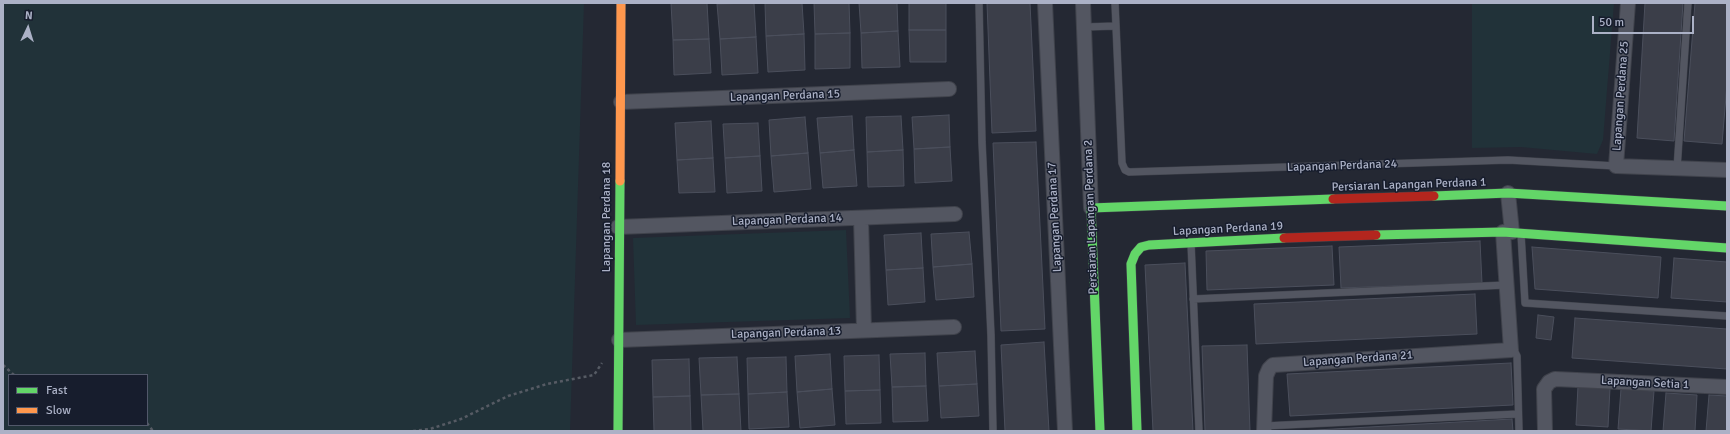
<!DOCTYPE html>
<html>
<head>
<meta charset="utf-8">
<style>
  body { margin:0 }
  #map { position:relative; width:1730px; height:434px; overflow:hidden; background:#242833; font-family:Signika,sans-serif }
  canvas { display:block }
  .frame { position:absolute; inset:0; border:4px solid #abb1c6; pointer-events:none }
  .legend { position:absolute; left:8px; top:374px; width:140px; height:52px; box-sizing:border-box; background:#171d2d; border:1px solid #52586a; margin:0; padding:5px 7px; list-style:none; font-size:12px; color:#abb1c6 }
  .legend li { display:flex; align-items:center; gap:8px; height:20px }
  .legend b { width:20px; border:1px solid #52586a }
  .north { position:absolute; left:8px; top:8px; width:40px; height:40px; -webkit-text-stroke:3px #171d2d; paint-order:stroke; rotate:4deg; font-size:11px; font-weight:700; line-height:16px; text-align:center; color:#abb1c6 }
  .north::after { content:''; display:block; margin:auto; width:14px; height:18px; background:#abb1c6; clip-path:polygon(50% 0,100% 100%,50% 72%,0 100%) }
  .scale { position:absolute; left:1592px; top:16px; width:102px; height:18px; box-sizing:border-box; border:2px solid #abb1c6; border-top:0; padding-left:5px; font-size:12px; line-height:14px; white-space:nowrap; color:#abb1c6; -webkit-text-stroke:3px #171d2d; paint-order:stroke }
</style>
</head>
<body>
<div id="map">
<canvas width="1730" height="434"></canvas>
<div class="frame"></div>
<ul class="legend">
<li><b style="height:5px;background:#63d668"></b>Fast</li>
<li><b style="height:5px;background:#ff974d"></b>Slow</li>
</ul>
<div class="north">N</div>
<div class="scale">50 m</div>
</div>
<script>
const context = document.querySelector('canvas').getContext('2d');
context.lineJoin = 'round';
function fillPath(path, color) {
  context.fillStyle = color;
  context.fill(path, 'evenodd');
}
function toPath(rows) {
  const path = new Path2D();
  for (const r of rows) {
    path.moveTo(r[0], r[1]);
    for (let i = 2; i < r.length; i += 2) path.lineTo(r[i], r[i + 1]);
  }
  return path;
}
function strokePath(path, color, width, dash) {
  context.strokeStyle = color;
  context.lineWidth = width;
  context.lineCap = dash ? 'butt' : 'round';
  context.setLineDash(dash || []);
  context.stroke(path);
}
function drawText(font, color, halo, rows, align = 'center') {
  context.font = font + ' Signika,sans-serif';
  context.lineWidth = 3;
  context.setLineDash([]);
  context.textBaseline = 'middle';
  context.strokeStyle = halo;
  context.fillStyle = color;
  for (const [text, x, y, turn = 0] of rows) {
    context.save();
    context.translate(x, y);
    context.rotate((+turn || 0) * Math.PI / 180);
    context.textAlign = isNaN(turn) ? turn : align;
    if (halo) context.strokeText(text, 0, 0);
    context.fillText(text, 0, 0);
    context.restore();
  }
}
fillPath(toPath([
  [3,3,584,3,570,431,3,431],
  [9,375,147,375,147,425,9,425],
  [1472,3,1614,3,1603,140,1597,154,1521,147,1472,148],
  [846,230,850,318,636,325,633,238]
]), '#213239');
const building = toPath([
  [671,3,707,3,709,39,673,40,671,3],
  [754,3,756,37,720,39,717,4,754,3],
  [765,3,802,3,804,34,766,36,765,3],
  [814,3,849,3,850,33,815,34,814,3],
  [859,3,897,3,898,31,861,33,859,3],
  [909,3,946,3,946,30,909,30,909,3],
  [987,3,1030,3,1036,131,992,133,987,3],
  [1645,3,1683,3,1674,141,1637,138,1645,3],
  [1695,3,1727,3,1727,84,1722,144,1684,141,1695,3],
  [909,30,946,30,946,62,910,62,909,30],
  [898,31,900,67,862,68,861,33,898,31],
  [850,33,850,68,815,69,815,34,850,33],
  [804,34,805,70,768,72,766,36,804,34],
  [756,37,758,73,722,75,720,39,756,37],
  [709,39,711,73,674,75,673,40,709,39],
  [949,115,950,147,914,149,912,117,949,115],
  [852,116,854,150,820,153,817,118,852,116],
  [901,116,903,150,867,152,866,117,901,116],
  [805,117,808,153,771,156,769,120,805,117],
  [711,121,713,158,677,160,675,123,711,121],
  [758,123,760,156,725,158,723,124,758,123],
  [1036,142,1045,329,1001,331,993,143,1036,142],
  [950,147,952,181,915,183,914,149,950,147],
  [854,150,857,186,823,188,820,153,854,150],
  [903,150,904,186,868,187,867,152,903,150],
  [808,153,811,189,774,192,771,156,808,153],
  [760,156,762,191,727,193,725,158,760,156],
  [713,158,715,192,679,193,677,160,713,158],
  [969,232,972,264,933,267,931,234,969,232],
  [921,233,923,268,886,270,884,235,921,233],
  [1480,241,1482,283,1341,288,1339,247,1480,241],
  [1332,246,1334,285,1207,290,1206,251,1332,246],
  [1532,247,1661,257,1658,298,1535,289,1532,247],
  [1674,258,1727,262,1727,302,1671,298,1674,258],
  [1185,263,1193,431,1153,431,1145,265,1185,263],
  [972,264,974,297,936,300,933,267,972,264],
  [923,268,925,302,888,305,886,270,923,268],
  [1475,294,1477,334,1256,344,1254,304,1475,294],
  [1538,315,1554,317,1551,340,1536,338,1538,315],
  [1575,318,1727,329,1727,369,1572,358,1575,318],
  [1044,342,1049,431,1005,431,1001,345,1044,342],
  [1247,345,1250,431,1205,431,1202,346,1247,345],
  [975,351,977,384,939,386,937,353,975,351],
  [925,353,926,386,892,387,890,354,925,353],
  [830,354,832,389,797,392,795,356,830,354],
  [879,355,880,390,845,391,844,356,879,355],
  [737,357,739,394,701,395,699,358,737,357],
  [786,357,787,392,748,394,747,358,786,357],
  [689,359,690,396,653,397,652,360,689,359],
  [1511,363,1513,405,1290,416,1287,374,1511,363],
  [977,384,979,416,941,418,939,386,977,384],
  [926,386,928,421,893,422,892,387,926,386],
  [1578,386,1610,388,1608,427,1576,425,1578,386],
  [832,389,835,425,800,428,797,392,832,389],
  [1621,389,1654,391,1651,431,1618,429,1621,389],
  [880,390,881,423,846,424,845,391,880,390],
  [787,392,789,427,749,429,748,394,787,392],
  [1666,393,1697,395,1695,431,1663,431,1666,393],
  [739,394,741,431,703,431,701,395,739,394],
  [1709,395,1727,396,1727,431,1706,431,1709,395],
  [690,396,691,431,654,431,653,397,690,396],
  [1512,419,1513,431,1298,431,1512,419]
]);
fillPath(building, '#3b3e49');
strokePath(building, '#4b4f5c', 1);
const lane = toPath([
  [979,3,982,142,991,335,993,431],
  [1115,3,1122,163,1125,170,1129,172,1508,160,1616,166],
  [1084,27,1116,26],
  [1677,169,1688,3],
  [1521,234,1525,303,1727,316],
  [1191,243,1199,431],
  [1193,299,1506,285],
  [1511,350,1515,352,1517,356,1519,431],
  [1264,426,1518,414]
]);
const street = toPath([
  [1045,3,1065,431],
  [1083,3,1091,208],
  [1628,3,1616,166,1727,170],
  [621,102,949,89],
  [1508,193,1512,232],
  [861,218,864,330],
  [618,227,955,214],
  [619,340,954,327],
  [1264,431,1266,376,1269,369,1273,365,1511,350,1503,232],
  [1545,431,1544,389,1549,382,1555,379,1727,387]
]);
const fast = toPath([
  [1434,196,1508,193,1727,206],
  [1376,235,1503,232,1727,248],
  [618,431,620,181],
  [1100,431,1091,208,1333,199],
  [1137,431,1131,264,1135,254,1141,247,1149,245,1284,238]
]);
const slow = toPath([
  [620,181,621,3]
]);
const jam = toPath([
  [1333,199,1434,196],
  [1284,238,1376,235]
]);
strokePath(lane, '#40434c', 8);
strokePath(street, '#40434c', 16);
strokePath(fast, '#40434c', 10);
strokePath(slow, '#40434c', 10);
strokePath(jam, '#40434c', 10);
strokePath(toPath([
  [3,365,14,375],
  [147,423,153,431],
  [413,431,430,429,461,419,508,396,547,384,594,375,602,363]
]), '#565b64', 2.5, [3, 3]);
strokePath(lane, '#535661', 7);
strokePath(street, '#535661', 14);
strokePath(fast, '#63d668', 9);
strokePath(slow, '#ff974d', 9);
strokePath(jam, '#b3261e', 9);
drawText('12px', '#abb1c6', '#171d2d', [
  ["Lapangan Perdana 15",785,96,-2],
  ["Lapangan Perdana 25",1621,96,-86],
  ["Lapangan Perdana 24",1342,166,-2],
  ["Persiaran Lapangan Perdana 1",1409,185,-2],
  ["Lapangan Perdana 18",607,217,-90],
  ["Lapangan Perdana 17",1055,217,-93],
  ["Persiaran Lapangan Perdana 2",1091,217,-92],
  ["Lapangan Perdana 14",787,220,-2],
  ["Lapangan Perdana 19",1228,229,-3],
  ["Lapangan Perdana 13",786,333,-2],
  ["Lapangan Perdana 21",1358,359,-4],
  ["Lapangan Setia 1",1645,383,3]
]);
</script>
</body>
</html>
